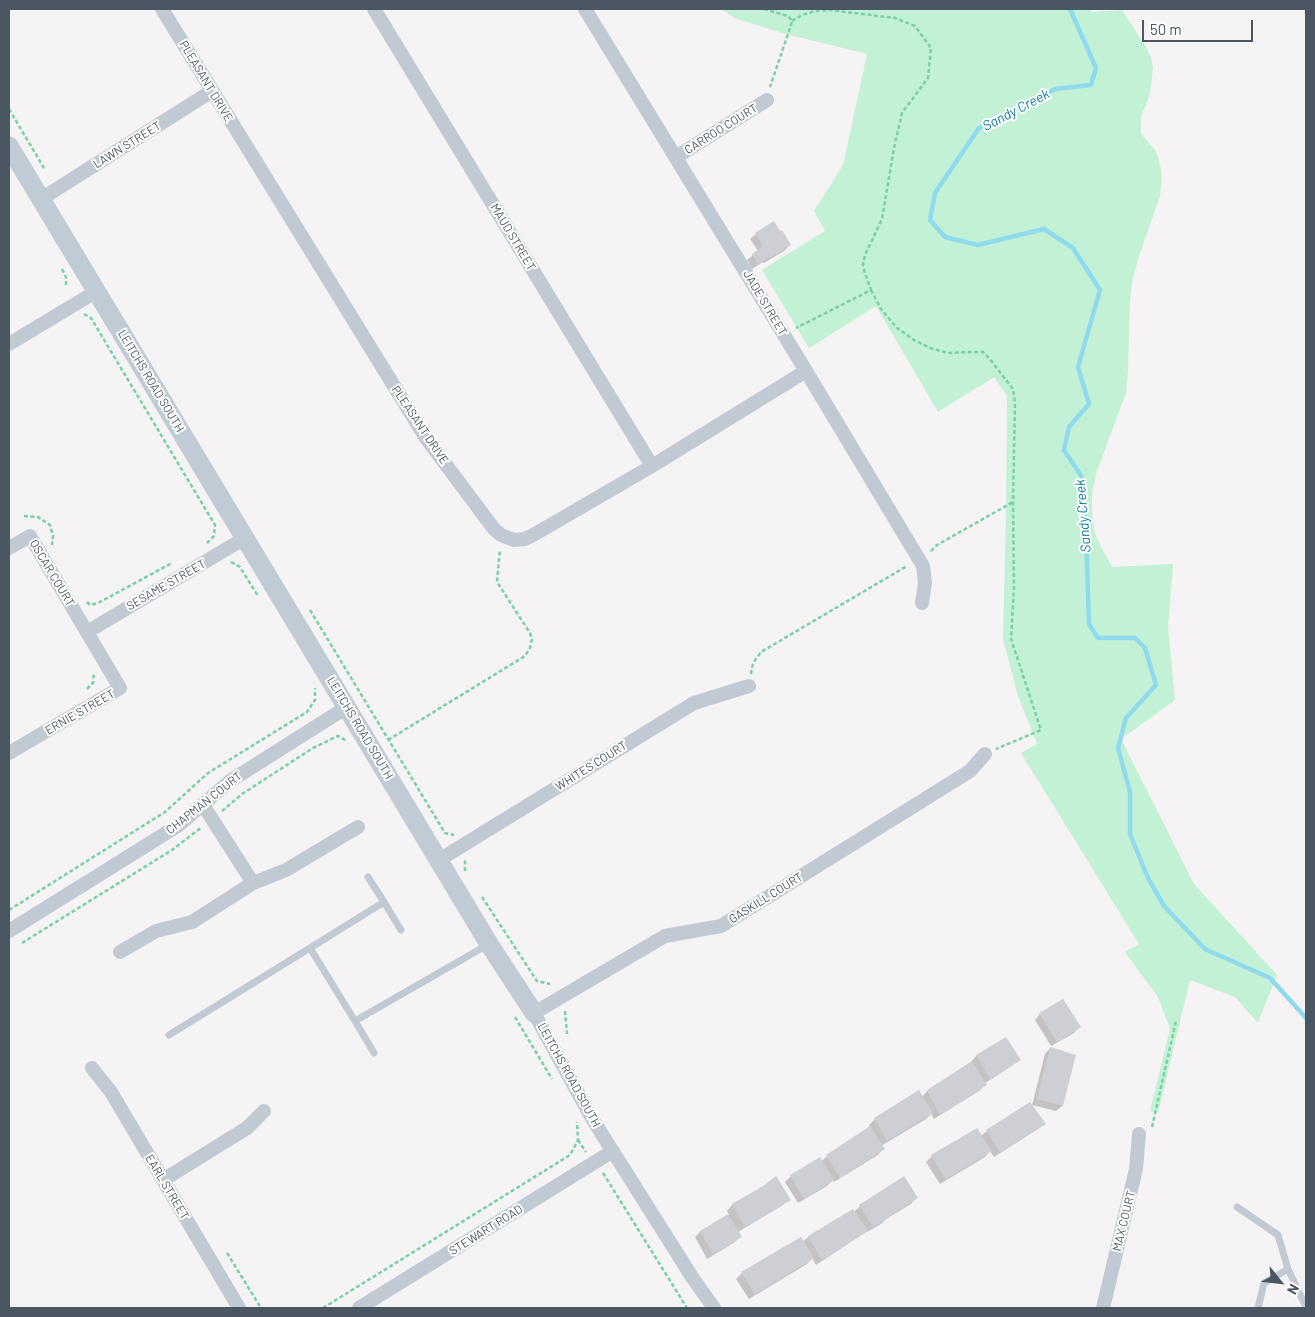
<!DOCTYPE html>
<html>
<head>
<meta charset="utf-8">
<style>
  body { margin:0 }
  #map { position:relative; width:1315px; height:1317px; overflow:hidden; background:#f5f3f3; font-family:Barlow,sans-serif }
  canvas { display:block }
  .frame { position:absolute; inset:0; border:10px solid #4a5661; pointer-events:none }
  .north { position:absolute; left:1255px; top:1257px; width:50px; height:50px; -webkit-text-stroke:4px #fff; paint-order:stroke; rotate:119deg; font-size:14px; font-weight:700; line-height:20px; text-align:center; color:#4a5661 }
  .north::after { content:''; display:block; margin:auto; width:18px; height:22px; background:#4a5661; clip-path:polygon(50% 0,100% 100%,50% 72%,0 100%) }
  .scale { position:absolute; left:1142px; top:20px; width:111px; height:22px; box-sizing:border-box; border:2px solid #4a5661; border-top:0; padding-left:6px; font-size:15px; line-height:18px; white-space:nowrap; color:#4a5661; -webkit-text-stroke:4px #fff; paint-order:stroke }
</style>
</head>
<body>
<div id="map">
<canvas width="1315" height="1317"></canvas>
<div class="frame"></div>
<div class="north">N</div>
<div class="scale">50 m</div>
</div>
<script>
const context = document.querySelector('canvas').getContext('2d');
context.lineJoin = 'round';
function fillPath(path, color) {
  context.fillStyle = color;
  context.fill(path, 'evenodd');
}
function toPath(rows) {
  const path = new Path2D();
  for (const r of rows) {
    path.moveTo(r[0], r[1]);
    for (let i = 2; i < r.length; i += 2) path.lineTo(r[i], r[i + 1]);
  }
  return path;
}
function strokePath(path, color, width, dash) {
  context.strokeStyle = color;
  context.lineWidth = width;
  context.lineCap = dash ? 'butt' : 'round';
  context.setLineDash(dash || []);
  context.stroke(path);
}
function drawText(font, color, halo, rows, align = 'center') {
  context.font = font + ' Barlow,sans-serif';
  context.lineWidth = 4;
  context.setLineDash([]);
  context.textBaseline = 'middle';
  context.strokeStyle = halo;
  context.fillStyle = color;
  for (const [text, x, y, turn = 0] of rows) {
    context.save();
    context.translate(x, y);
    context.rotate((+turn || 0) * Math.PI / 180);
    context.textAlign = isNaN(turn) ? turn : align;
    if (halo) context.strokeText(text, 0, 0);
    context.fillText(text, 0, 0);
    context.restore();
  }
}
fillPath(toPath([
  [721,9,1090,9,1092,12,1122,10,1146,47,1151,57,1153,68,1150,94,1141,116,1141,134,1155,150,1159,160,1162,175,1160,196,1139,256,1132,282,1130,301,1128,370,1126,393,1097,471,1092,493,1092,511,1094,529,1100,545,1112,567,1173,564,1168,627,1175,700,1121,739,1194,884,1277,975,1258,1023,1235,997,1190,980,1158,1113,1150,1111,1170,1029,1158,997,1125,952,1139,944,1021,753,1037,744,1018,696,1003,639,1006,512,1007,396,994,377,938,412,876,306,809,348,762,270,825,231,814,211,843,165,867,54,782,33,734,18]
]), '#c3f1d5');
fillPath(toPath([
  [756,234,790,245,784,251,764,263,763,262,752,269,747,260,758,251,750,239],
  [1040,1014,1079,1027,1074,1033,1051,1046,1035,1020],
  [1005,1039,1019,1060,1013,1065,984,1084,985,1085,979,1091,934,1119,931,1114,926,1119,881,1146,883,1149,878,1155,834,1182,833,1180,827,1186,798,1203,785,1182,791,1176,819,1159,821,1162,827,1156,871,1128,869,1125,875,1119,922,1097,927,1091,971,1063,971,1062,976,1056],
  [1050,1048,1062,1106,1056,1111,1032,1105,1045,1054],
  [1044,1124,1038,1129,994,1157,990,1151,985,1157,940,1184,926,1162,932,1156,981,1136,987,1131],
  [763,1187,789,1199,783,1205,738,1232,741,1236,735,1242,707,1259,695,1237,700,1232,729,1215,727,1211,732,1205],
  [916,1198,911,1204,886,1219,881,1224,867,1232,866,1231,860,1236,816,1265,812,1258,807,1264,749,1299,736,1279,742,1273,801,1238,803,1242,808,1237,853,1211,854,1212,860,1206]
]), '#0003');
strokePath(toPath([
  [1070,9,1096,68,1091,85,1055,89,979,128,935,193,930,220,945,237,978,245,1044,229,1073,248,1100,290,1078,367,1089,404,1069,427,1064,450,1082,477,1086,532,1089,624,1098,638,1135,638,1145,648,1156,685,1126,718,1118,748,1130,792,1130,834,1148,878,1164,906,1205,949,1270,978,1306,1018]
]), '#90daee', 4.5);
fillPath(toPath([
  [774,221,780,231,782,230,791,245,770,258,769,257,758,264,752,254,762,247,762,246,763,245,755,233],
  [1063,999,1081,1027,1057,1042,1039,1013],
  [1006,1037,1021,1060,990,1079,976,1055],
  [1050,1047,1076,1055,1063,1106,1037,1099],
  [972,1061,987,1085,940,1115,927,1090],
  [919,1090,933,1113,887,1141,874,1118],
  [1030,1102,1046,1124,1000,1152,986,1130],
  [870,1126,885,1149,840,1178,826,1155],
  [977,1128,992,1151,946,1179,931,1155],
  [820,1157,834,1180,804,1199,790,1175],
  [776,1176,791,1200,745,1227,732,1204,763,1186],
  [904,1176,918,1198,888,1217,888,1218,873,1227,859,1205],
  [853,1209,868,1231,822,1260,808,1236],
  [728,1214,742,1237,713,1254,700,1231],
  [801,1237,814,1258,755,1294,741,1272]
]), '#cdcfd5');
strokePath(toPath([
  [764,9,788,16,792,21,791,25,770,87],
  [792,21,802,15,815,11,830,10,895,18,915,26,931,48,928,78,902,113,894,148,882,219,865,255,863,265,864,270,871,290,796,328],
  [9,109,44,168],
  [62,269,66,277,66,287],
  [871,290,881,309,897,328,914,340,930,348,948,353,975,352,983,352,989,358,1013,389,1015,402,1013,502,1014,587,1011,639,1041,730,996,749],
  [84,314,91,318,215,525,214,536,207,543],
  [24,516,38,517,50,525,53,536,52,545],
  [931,551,937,545,1013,502],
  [231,562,240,567,258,596],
  [87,602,90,605,98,603,172,563],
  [310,610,445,833,454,835],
  [751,674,753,663,761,652,907,566],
  [87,689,93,683,94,672],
  [388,740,525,656,530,648,532,639,530,633,497,582,500,549],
  [222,811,242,794,313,748,338,736,347,741],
  [465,871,465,859],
  [482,897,537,981,550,984],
  [9,910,165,812,208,773,307,712,315,700,315,688],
  [22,943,172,850,202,827],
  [565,1011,567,1034],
  [515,1017,552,1079],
  [1152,1127,1176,1021],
  [578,1140,586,1152],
  [603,1173,687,1308],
  [227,1253,261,1308],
  [323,1308,570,1155,578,1140,577,1122]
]), '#7ad0a6', 2.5, [4, 2.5]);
strokePath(toPath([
  [368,877,384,902],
  [355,1021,310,948,384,902,401,930],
  [169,1035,310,948],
  [374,1053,355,1021,489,944],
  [1237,1207,1278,1235,1288,1269],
  [1258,1308,1264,1283,1288,1269,1306,1307]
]), '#c1cad2', 7);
strokePath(toPath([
  [162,9,426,438,494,529,501,535,514,540,525,539,535,534,652,466,806,371],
  [374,9,652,466],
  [585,9,806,371,923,566,925,583,922,603],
  [676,157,767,100],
  [41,199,212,91],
  [9,344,97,291],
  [9,548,30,536,120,688,9,753],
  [87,632,245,538],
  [203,805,253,883],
  [439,860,694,703,749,686],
  [9,931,179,825,230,781,347,707],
  [120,952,156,931,192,922,253,883,286,870,358,827],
  [92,1068,111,1092,239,1308],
  [163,1180,247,1128,264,1111],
  [359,1308,613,1151],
  [714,1308,692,1277,593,1120,534,1013,665,936,721,926,970,771,985,754],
  [1103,1308,1136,1169,1139,1134]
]), '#c1cad2', 14);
strokePath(toPath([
  [9,146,489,944,534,1013]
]), '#c1cbd6', 19);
drawText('12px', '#4a5661', '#fff', [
  ["PLEASANT DRIVE",206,81,59],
  ["CARROO COURT",721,129,-32],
  ["LAWN STREET",127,145,-32],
  ["MAUD STREET",513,237,59],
  ["JADE STREET",765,303,59],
  ["LEITCHS ROAD SOUTH",151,381,59],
  ["PLEASANT DRIVE",420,425,56],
  ["OSCAR COURT",52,573,59],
  ["SESAME STREET",166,585,-30],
  ["ERNIE STREET",80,712,-30],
  ["LEITCHS ROAD SOUTH",360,728,59],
  ["WHITES COURT",591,766,-32],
  ["CHAPMAN COURT",204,803,-38],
  ["GASKILL COURT",766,898,-32],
  ["LEITCHS ROAD SOUTH",569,1075,61],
  ["EARL STREET",167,1187,59],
  ["MAX COURT",1124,1221,-76],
  ["STEWART ROAD",486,1230,-32]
]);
drawText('italic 14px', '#0c7c9b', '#fff', [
  ["Sandy Creek",1016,110,-28],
  ["Sandy Creek",1083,516,-95]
]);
</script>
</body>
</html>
